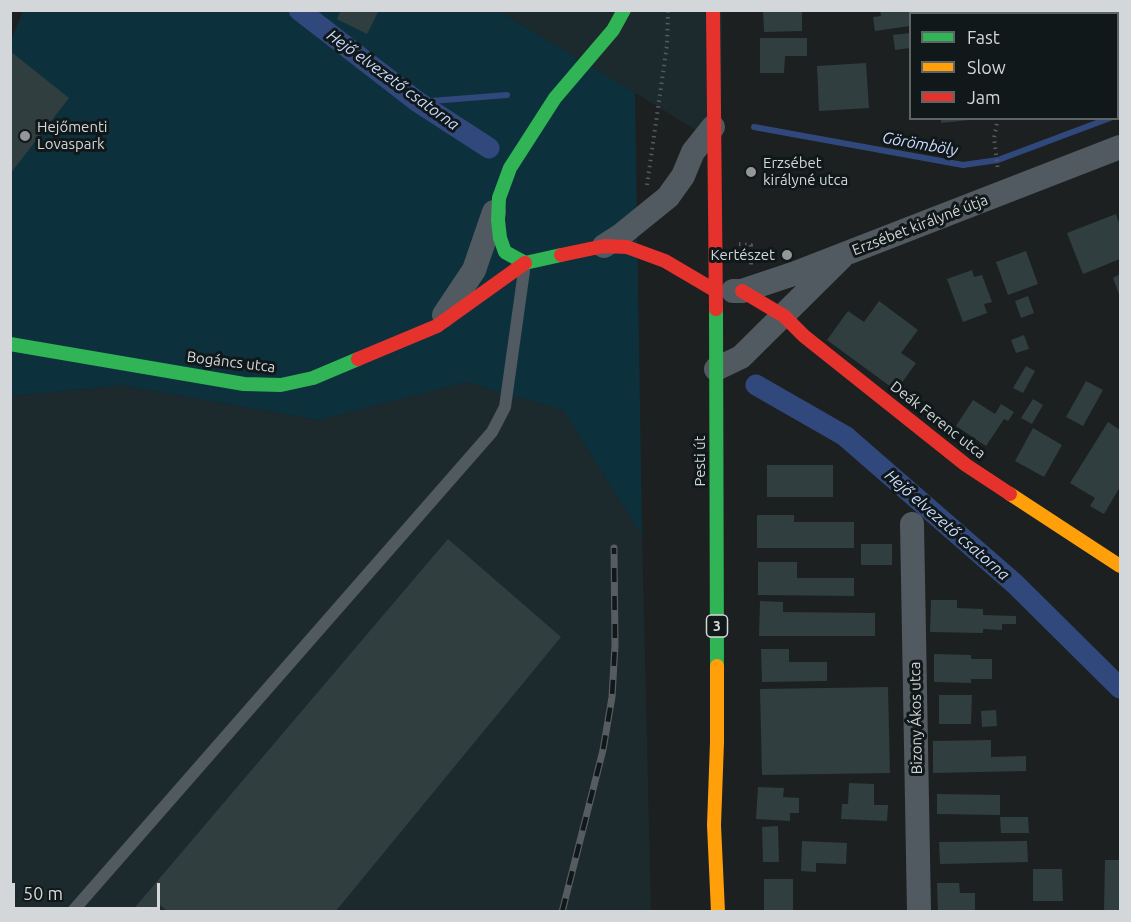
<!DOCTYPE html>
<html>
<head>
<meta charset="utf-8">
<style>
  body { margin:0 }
  #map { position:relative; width:1131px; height:922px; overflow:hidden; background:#1c2021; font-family:Ubuntu,sans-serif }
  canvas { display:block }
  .frame { position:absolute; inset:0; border:12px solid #d3d7d9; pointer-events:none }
  .legend { position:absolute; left:909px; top:12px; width:210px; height:108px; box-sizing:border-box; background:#11181a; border:2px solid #5f6466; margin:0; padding:8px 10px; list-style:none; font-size:18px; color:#d3d7d9 }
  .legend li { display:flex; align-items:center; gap:12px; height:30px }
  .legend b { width:30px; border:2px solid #5f6466 }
  .scale { position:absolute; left:12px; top:883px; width:148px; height:27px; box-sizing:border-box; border:3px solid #d3d7d9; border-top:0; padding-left:8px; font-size:18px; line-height:21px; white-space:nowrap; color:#d3d7d9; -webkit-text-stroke:4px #11181a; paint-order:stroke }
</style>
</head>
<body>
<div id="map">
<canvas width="1131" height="922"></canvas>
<div class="frame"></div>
<ul class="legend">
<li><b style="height:8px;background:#30b455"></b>Fast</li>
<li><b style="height:8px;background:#ff9f0a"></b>Slow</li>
<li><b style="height:8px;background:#e5322d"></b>Jam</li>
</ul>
<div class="scale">50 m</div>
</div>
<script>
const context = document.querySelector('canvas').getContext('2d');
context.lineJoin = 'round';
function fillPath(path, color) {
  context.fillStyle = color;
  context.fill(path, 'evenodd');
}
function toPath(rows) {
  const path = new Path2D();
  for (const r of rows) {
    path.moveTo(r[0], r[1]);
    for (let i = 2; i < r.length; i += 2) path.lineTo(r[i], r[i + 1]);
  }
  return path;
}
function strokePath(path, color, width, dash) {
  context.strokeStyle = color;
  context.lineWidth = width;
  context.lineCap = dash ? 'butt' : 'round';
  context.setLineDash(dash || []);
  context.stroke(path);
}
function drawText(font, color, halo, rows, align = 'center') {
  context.font = font + ' Ubuntu,sans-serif';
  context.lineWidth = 6;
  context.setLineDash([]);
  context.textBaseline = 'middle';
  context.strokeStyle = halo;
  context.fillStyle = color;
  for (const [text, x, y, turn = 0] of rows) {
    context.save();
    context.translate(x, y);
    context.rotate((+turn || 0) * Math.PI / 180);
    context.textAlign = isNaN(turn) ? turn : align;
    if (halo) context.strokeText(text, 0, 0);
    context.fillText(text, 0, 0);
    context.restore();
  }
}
fillPath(toPath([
  [499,11,722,11,721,145,635,93],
  [466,382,563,410,642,535,651,911,11,912,11,396,120,385,319,420]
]), '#1d2a2d');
fillPath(toPath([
  [23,11,499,11,635,93,642,535,563,410,466,382,319,420,120,385,11,396,10,43]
]), '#0d313c');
strokePath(toPath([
  [418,102,507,95],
  [1118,116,1120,115],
  [754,127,963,165,998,160,1110,118]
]), '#31487c', 6);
strokePath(toPath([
  [299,10,418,102,489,148],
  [756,385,845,436,1015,584,1120,688]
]), '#31487c', 21);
fillPath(toPath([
  [341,10,379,10,367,34,337,19],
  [763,10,802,10,802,31,764,32],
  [880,10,912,10,910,26,875,31,873,17,881,16],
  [934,10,961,10,961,13,935,14],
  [1099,10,1120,10,1120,35,1118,36,1118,14,1100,14],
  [910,33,910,48,895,50,893,35],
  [760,38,807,38,807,56,785,56,784,73,760,73],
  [10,51,69,98,10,174],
  [866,63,869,108,819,111,817,66],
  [941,118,970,118,970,120,941,123],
  [1116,214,1120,226,1120,259,1083,274,1067,233],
  [1026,251,1038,284,1008,295,996,262],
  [972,270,974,277,982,275,992,302,984,304,987,313,963,322,947,279],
  [1120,274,1120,297,1113,278],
  [1028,296,1034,313,1021,318,1015,301],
  [879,301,918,330,901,353,916,363,901,384,911,392,906,398,827,340,848,311,864,322],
  [1024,335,1029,349,1016,353,1011,340],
  [1026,366,1035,371,1023,393,1013,388],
  [1086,381,1103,390,1083,426,1066,417],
  [1033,399,1043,405,1032,424,1021,418],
  [973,400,995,414,1001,404,1014,412,1008,421,1004,419,986,446,956,426],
  [1108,422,1120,430,1120,487,1104,514,1090,506,1095,498,1070,483],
  [1033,428,1062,445,1044,477,1015,461],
  [767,465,833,465,833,497,767,497],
  [757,515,794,515,794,522,854,522,854,548,757,548],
  [448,539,561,637,335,912,168,912,160,905,154,912,131,912],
  [861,544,892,544,892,565,861,565],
  [758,562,797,562,797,578,854,578,854,596,758,595],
  [931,600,957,600,957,608,983,609,983,615,1016,616,1016,624,1002,624,1002,630,983,629,983,633,930,632],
  [760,601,783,602,783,612,875,613,875,636,759,636],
  [761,649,789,649,789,662,827,662,827,681,762,682],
  [934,654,971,655,971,659,992,659,992,679,971,679,971,683,934,682],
  [888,687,890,773,762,775,760,689],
  [939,695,972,695,971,724,939,724],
  [996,710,997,726,982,727,981,711],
  [991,740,991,757,1026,756,1026,771,933,773,933,741],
  [849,783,874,784,874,805,888,805,887,821,841,819,842,804,848,804],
  [758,787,784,788,783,797,799,798,799,813,790,813,790,821,756,819],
  [937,794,1000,795,1000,815,937,814],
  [1000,817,1028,817,1029,833,1001,833],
  [778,826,779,862,763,862,762,827],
  [802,841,847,843,846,864,816,863,816,872,801,871],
  [1027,841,1028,862,940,864,939,842],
  [1105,860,1120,860,1120,912,1104,912],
  [1033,869,1062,869,1063,901,1033,901],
  [764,879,793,879,793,911,764,911],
  [937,883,959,883,960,893,975,893,975,912,938,912]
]), '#303e3f');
strokePath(toPath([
  [998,118,994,138,998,171],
  [647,185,667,45,668,10],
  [739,244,751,245,751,267]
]), '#545a5e', 4, [1.5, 4.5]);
strokePath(toPath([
  [72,912,492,432,505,407,524,271]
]), '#525a61', 12);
strokePath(toPath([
  [983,10,984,14],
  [1118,64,1120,62],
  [604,246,621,235,668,197,683,176,693,152,713,127],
  [733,291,742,291,793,274,1120,147],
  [444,315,474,270,494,212],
  [716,369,741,357,841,258],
  [912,524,919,912]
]), '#525a61', 24);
strokePath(toPath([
  [561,255,525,263,505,252,500,238,498,220,499,198,510,168,555,98,613,30,624,10],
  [716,309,717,666],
  [10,344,244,384,281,385,313,378,358,359]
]), '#30b455', 14);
strokePath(toPath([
  [1010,494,1120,566],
  [717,666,717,742,714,825,718,912]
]), '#ff9f0a', 14);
strokePath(toPath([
  [713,10,716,309],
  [561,255,604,246,627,247,665,261,716,291],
  [742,291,784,316,804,336,966,465,1010,494],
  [358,359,437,326,525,263]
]), '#e5322d', 14);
const rail = toPath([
  [562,912,603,750,612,697,615,645,614,548]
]);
strokePath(rail, '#575c60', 7);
strokePath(rail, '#11181a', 4.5, [14]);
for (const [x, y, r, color] of [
  [25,136,6,"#939799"],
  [751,172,6,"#939799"],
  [787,255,6,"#939799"]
]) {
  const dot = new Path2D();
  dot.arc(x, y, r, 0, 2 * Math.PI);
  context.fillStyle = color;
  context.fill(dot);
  strokePath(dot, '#11181a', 2);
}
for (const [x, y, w] of [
  [717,626,21]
]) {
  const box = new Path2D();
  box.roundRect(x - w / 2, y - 11, w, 22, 4.5);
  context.fillStyle = '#11181a';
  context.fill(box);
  strokePath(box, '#d3d7d9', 1.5);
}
drawText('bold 14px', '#d3d7d9', null, [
  ["3",717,626]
]);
drawText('15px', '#d3d7d9', '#11181a', [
  ["Hejőmenti",37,127],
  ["Lovaspark",37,144],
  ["Erzsébet",763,163],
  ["királyné utca",763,180],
  ["Kertészet",775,255,"right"]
], 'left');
drawText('15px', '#d3d7d9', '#11181a', [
  ["Erzsébet királyné útja",920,225,-21],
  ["Bogáncs utca",231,362,7],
  ["Deák Ferenc utca",938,420,38],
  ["Pesti út",700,461,-90],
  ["Bizony Ákos utca",916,718,-91]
]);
drawText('italic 16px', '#cadbff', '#11181a', [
  ["Hejő elvezető csatorna",393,80,36],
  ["Görömböly",920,144,10],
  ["Hejő elvezető csatorna",947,525,41]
]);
</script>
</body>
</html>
